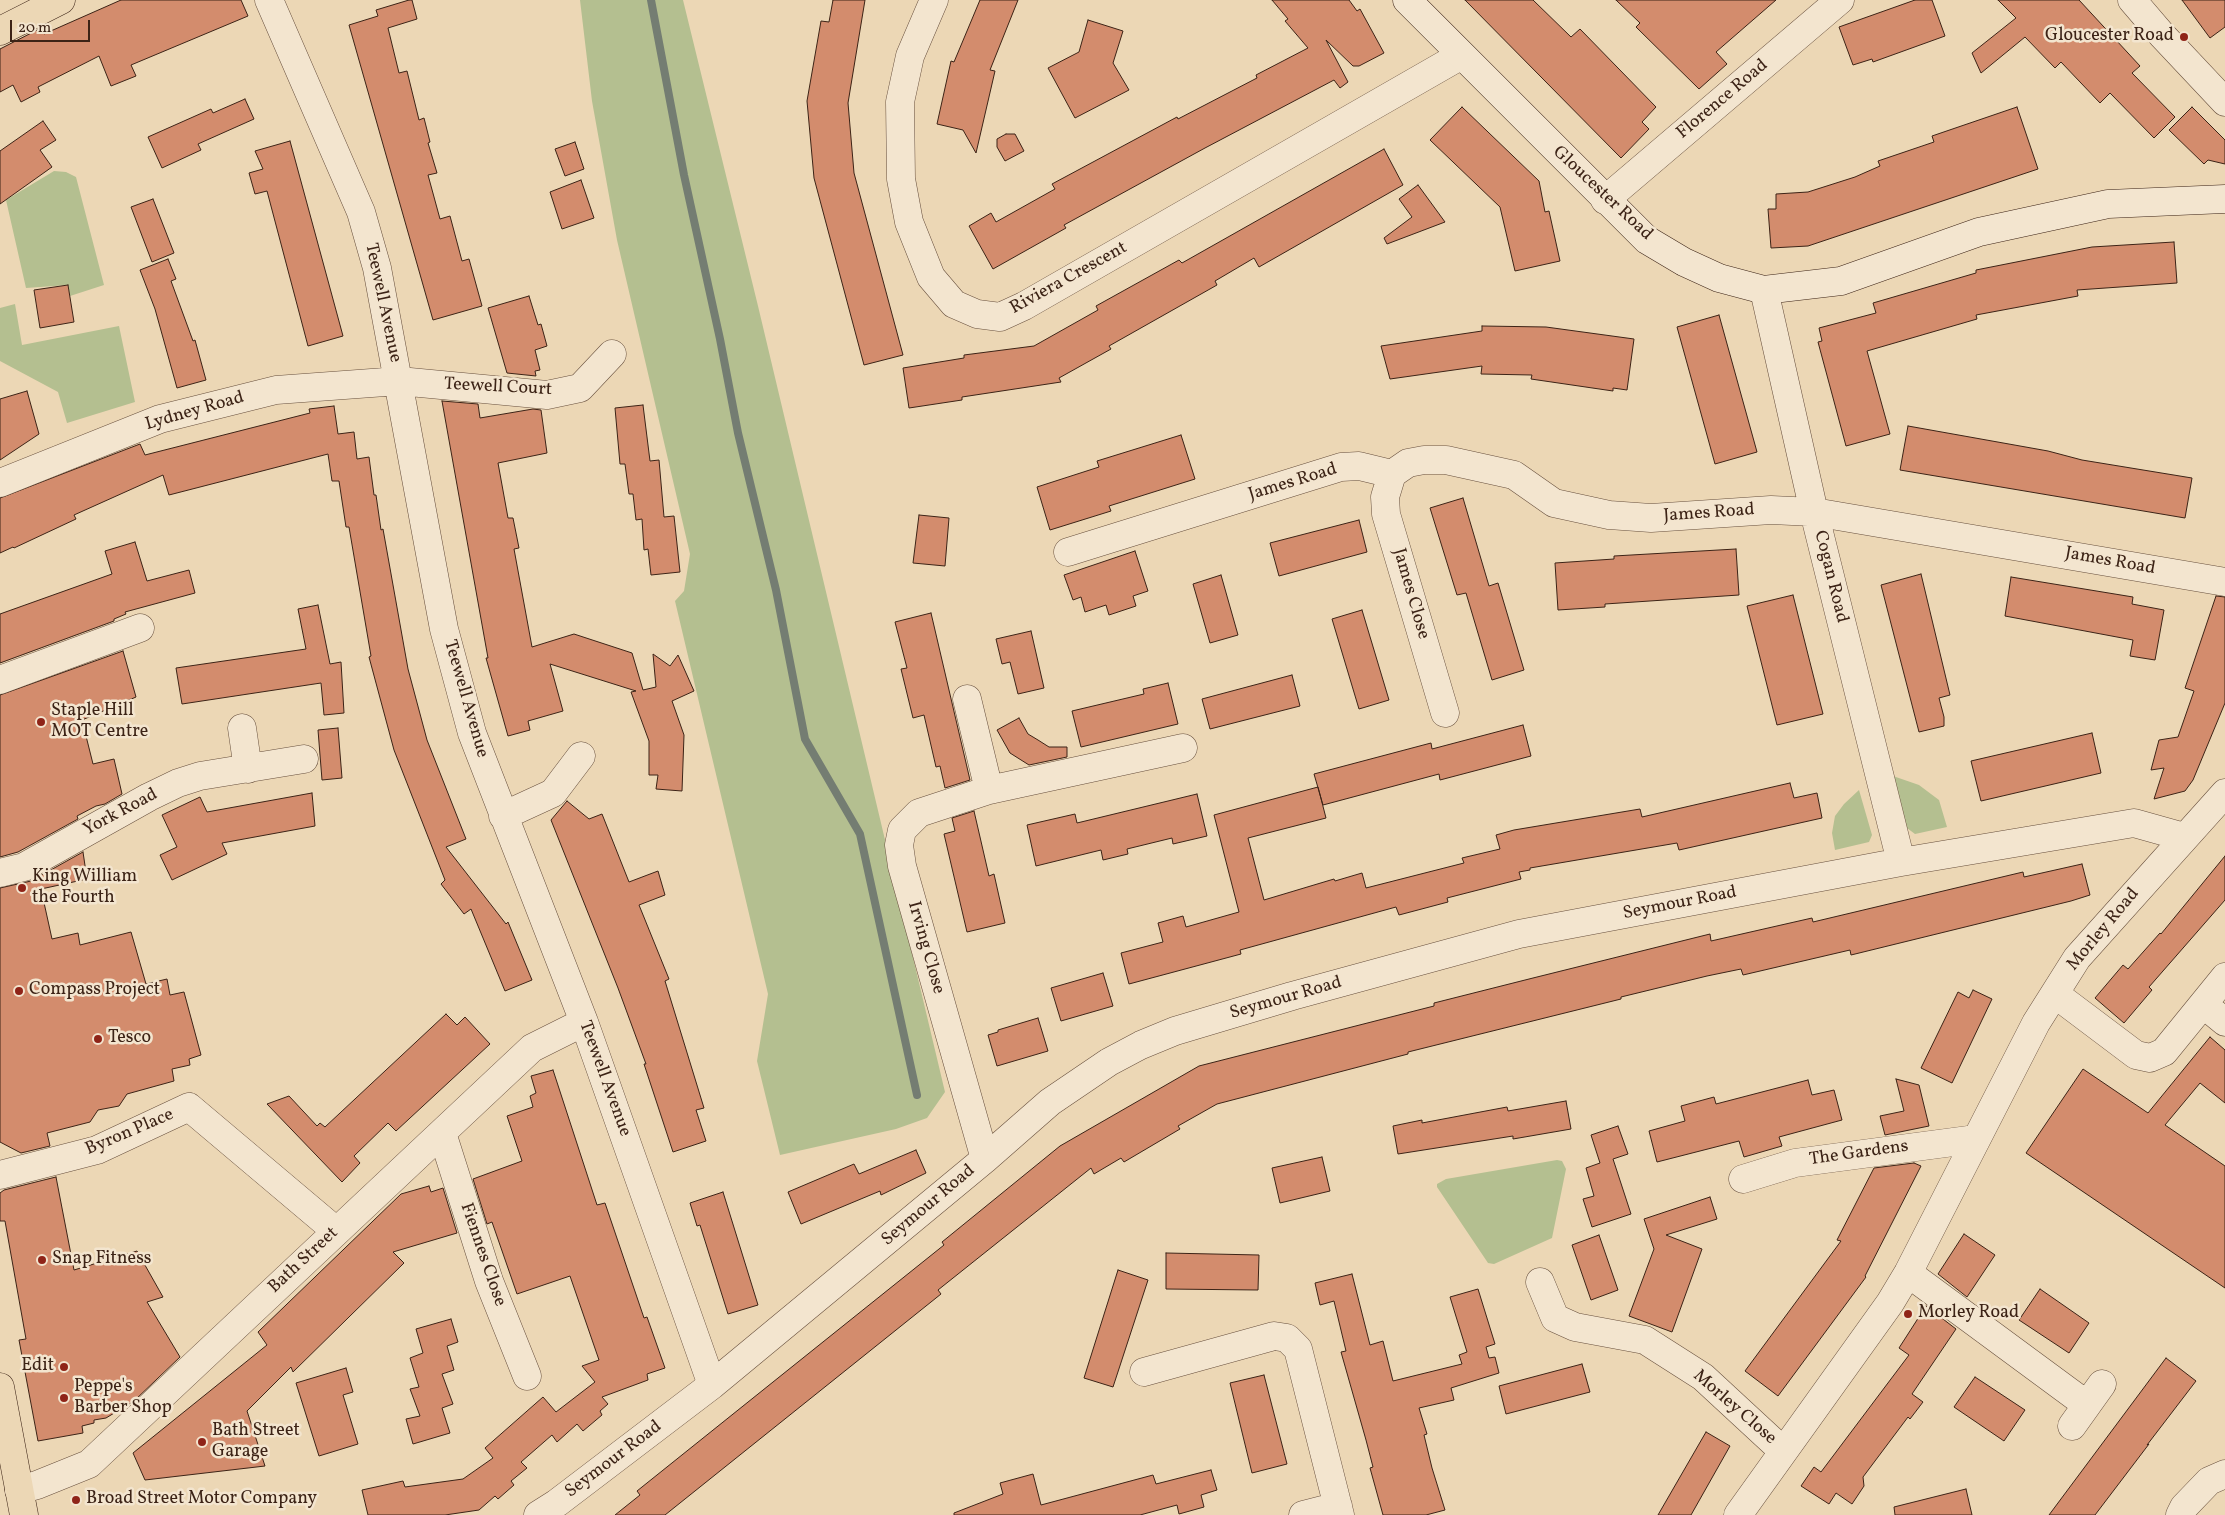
<!DOCTYPE html>
<html>
<head>
<meta charset="utf-8">
<style>
  body { margin:0 }
  #map { position:relative; width:2225px; height:1515px; overflow:hidden; background:#ecd7b5; font-family:Vollkorn,serif }
  canvas { display:block }
  .scale { position:absolute; left:10px; top:20px; width:80px; height:22px; box-sizing:border-box; border:2px solid #3c2316; border-top:0; padding-left:6px; font-size:15px; line-height:18px; white-space:nowrap; color:#3c2316; -webkit-text-stroke:4px #f3e5cf; paint-order:stroke }
</style>
</head>
<body>
<div id="map">
<canvas width="2225" height="1515"></canvas>
<div class="scale">20 m</div>
</div>
<script>
const context = document.querySelector('canvas').getContext('2d');
context.lineJoin = 'round';
function fillPath(path, color) {
  context.fillStyle = color;
  context.fill(path, 'evenodd');
}
function toPath(rows) {
  const path = new Path2D();
  for (const r of rows) {
    path.moveTo(r[0], r[1]);
    for (let i = 2; i < r.length; i += 2) path.lineTo(r[i], r[i + 1]);
  }
  return path;
}
function strokePath(path, color, width, dash) {
  context.strokeStyle = color;
  context.lineWidth = width;
  context.lineCap = dash ? 'butt' : 'round';
  context.setLineDash(dash || []);
  context.stroke(path);
}
function drawText(font, color, halo, rows, align = 'center') {
  context.font = font + ' Vollkorn,serif';
  context.lineWidth = 5;
  context.setLineDash([]);
  context.textBaseline = 'middle';
  context.strokeStyle = halo;
  context.fillStyle = color;
  for (const [text, x, y, turn = 0] of rows) {
    context.save();
    context.translate(x, y);
    context.rotate((+turn || 0) * Math.PI / 180);
    context.textAlign = isNaN(turn) ? turn : align;
    if (halo) context.strokeText(text, 0, 0);
    context.fillText(text, 0, 0);
    context.restore();
  }
}
fillPath(toPath([
  [580,0,683,0,758,306,945,1092,927,1118,896,1129,780,1155,757,1061,768,994,675,601,684,591,690,554,617,240,592,101],
  [54,171,66,172,76,177,104,285,70,296,68,285,26,288,6,200],
  [15,304,22,345,119,326,135,402,67,423,58,392,0,361,0,308],
  [1893,776,1919,785,1939,800,1947,827,1915,834,1907,828],
  [1859,790,1872,835,1869,842,1835,850,1832,833,1835,816,1844,804],
  [1557,1160,1562,1161,1566,1169,1552,1238,1494,1264,1488,1263,1437,1187,1437,1184,1446,1179]
]), '#b4bf90');
strokePath(toPath([
  [651,0,684,175,720,339,738,433,776,590,805,739,860,834,917,1095]
]), '#747d72', 8);
const building = toPath([
  [121,0,241,0,248,16,131,65,136,76,111,86,99,56,38,87,40,92,21,102,13,85,0,92,0,49,41,28,44,34,121,0],
  [409,0,412,0,417,19,388,28,399,73,407,71,419,120,424,118,430,142,428,143,437,173,428,175,440,219,450,216,462,261,469,259,482,306,433,320,349,25,378,16,376,10,409,0],
  [833,0,865,0,848,103,854,173,903,355,864,365,814,178,807,101,821,21,829,22,833,0],
  [980,0,1018,0,990,70,995,71,976,153,963,130,937,124,951,61,954,62,980,0],
  [1272,0,1349,0,1357,11,1360,9,1384,53,1359,66,1353,66,1326,40,1348,82,1340,88,1334,80,1205,148,1064,225,1066,228,993,269,969,226,991,213,996,222,1055,189,1052,184,1177,117,1178,119,1257,78,1256,75,1308,48,1285,21,1288,19,1272,0],
  [1465,0,1533,0,1571,37,1580,29,1656,107,1642,122,1649,129,1621,158,1465,0],
  [1616,0,1776,0,1716,52,1727,64,1699,89,1636,27,1640,23,1616,0],
  [1915,0,1932,0,1945,36,1873,62,1872,59,1853,65,1839,27,1915,0],
  [1998,0,2079,0,2140,66,2132,73,2175,117,2154,138,2110,93,2100,103,2061,62,2055,68,2025,37,1981,73,1972,53,2016,18,1998,0],
  [2182,0,2225,0,2225,27,2210,38,2182,0],
  [1088,20,1123,31,1113,63,1129,90,1075,118,1048,68,1079,52,1088,20],
  [245,99,254,119,198,144,201,150,162,168,148,137,211,109,213,113,245,99],
  [1462,107,1539,181,1545,212,1549,211,1560,261,1515,271,1500,207,1430,140,1462,107],
  [2017,107,2038,169,1808,246,1771,248,1768,209,1776,209,1776,194,1808,192,1855,177,1880,166,1878,161,1934,142,1932,136,2017,107],
  [2192,107,2225,140,2225,164,2208,160,2204,164,2169,130,2192,107],
  [43,121,56,140,40,150,52,167,0,204,0,151,43,121],
  [1006,134,1015,134,1024,151,1005,161,997,147,997,139,1006,134],
  [290,141,343,336,308,346,267,191,255,194,249,173,263,169,255,151,290,141],
  [575,142,584,169,565,176,555,149,575,142],
  [1384,149,1403,185,1259,267,1254,258,1215,281,1217,285,1109,346,1111,349,1059,378,1061,382,962,397,962,400,909,408,903,368,964,358,964,355,1034,346,1098,310,1096,306,1179,260,1182,263,1384,149],
  [581,180,594,218,562,229,550,192,581,180],
  [1418,185,1445,222,1387,244,1384,238,1412,217,1399,199,1418,185],
  [153,199,174,253,152,262,131,207,153,199],
  [2174,242,2177,283,2077,290,2078,296,1976,315,1977,319,1867,351,1890,434,1846,446,1818,342,1822,341,1819,328,1876,313,1873,303,1976,273,1976,270,2092,247,2174,242],
  [168,259,176,279,171,281,193,341,195,340,206,380,177,388,155,309,140,270,168,259],
  [68,285,74,322,40,328,34,290,68,285],
  [529,296,538,325,541,324,547,346,535,350,540,370,535,371,536,376,507,373,488,308,529,296],
  [1719,315,1757,452,1715,464,1677,327,1719,315],
  [1482,326,1546,327,1634,339,1627,390,1613,388,1613,391,1531,379,1532,375,1481,374,1482,366,1390,379,1381,346,1482,331,1482,326],
  [27,391,39,434,0,460,0,399,27,391],
  [442,401,478,404,480,418,533,409,541,410,547,453,498,463,508,518,513,518,519,548,514,549,532,647,574,634,632,653,643,690,656,687,653,654,670,666,678,655,694,691,672,701,684,735,682,791,656,789,658,775,649,775,649,741,631,692,636,691,550,664,563,711,528,721,530,730,508,736,486,658,488,658,442,401],
  [643,405,650,461,659,460,664,517,674,516,680,572,651,575,648,549,644,550,642,519,636,520,633,494,629,494,625,464,620,464,615,408,643,405],
  [334,406,338,434,354,432,357,459,369,457,374,495,376,495,381,530,383,529,408,669,427,740,466,839,446,847,506,924,508,922,532,980,505,991,471,909,464,914,441,884,445,880,394,750,369,657,371,656,349,527,346,527,339,481,332,481,328,454,169,495,163,475,74,515,76,519,14,548,13,547,0,553,0,498,140,444,145,455,310,413,309,409,334,406],
  [1908,426,2048,451,2082,460,2192,478,2185,518,1900,470,1908,426],
  [1181,435,1195,479,1109,506,1111,511,1050,530,1037,487,1099,467,1097,461,1181,435],
  [1463,498,1489,586,1498,583,1524,670,1492,680,1466,593,1457,595,1430,508,1463,498],
  [919,515,949,518,945,566,913,563,919,515],
  [1359,520,1367,552,1279,576,1270,543,1359,520],
  [135,542,147,581,189,570,195,593,125,612,126,614,114,619,114,621,0,663,0,614,112,574,105,551,135,542],
  [1736,549,1739,595,1605,604,1605,607,1558,610,1555,563,1614,559,1614,556,1736,549],
  [1135,551,1148,591,1133,596,1136,606,1109,615,1106,605,1085,612,1081,597,1073,600,1064,575,1135,551],
  [1921,574,1950,695,1939,698,1944,717,1944,726,1919,732,1881,585,1921,574],
  [1221,575,1238,635,1210,643,1193,584,1221,575],
  [2011,577,2133,597,2132,604,2164,610,2155,660,2130,656,2133,640,2005,616,2011,577],
  [1793,595,1823,714,1777,725,1747,606,1793,595],
  [2216,596,2225,597,2225,703,2193,780,2185,791,2154,799,2164,768,2151,770,2159,740,2178,737,2194,691,2185,688,2216,596],
  [318,605,330,664,341,662,344,713,324,715,321,683,182,704,176,668,306,649,298,609,318,605],
  [1362,610,1389,700,1359,709,1332,619,1362,610],
  [931,613,970,780,945,788,940,766,936,767,924,715,913,718,901,669,907,668,895,622,931,613],
  [1031,631,1044,688,1018,694,1010,662,1002,664,996,639,1031,631],
  [123,651,136,697,82,720,93,764,114,759,122,794,105,804,96,806,77,816,78,819,18,852,0,857,0,695,123,651],
  [1292,675,1300,706,1210,729,1202,699,1292,675],
  [1168,683,1178,724,1081,747,1072,711,1144,694,1143,689,1168,683],
  [1019,718,1028,734,1038,740,1049,747,1067,747,1067,757,1029,765,1010,753,997,730,1019,718],
  [1523,725,1531,756,1440,780,1439,774,1323,805,1314,774,1431,743,1432,749,1523,725],
  [338,728,342,778,322,780,318,730,338,728],
  [2092,733,2101,773,1981,801,1971,761,2092,733],
  [1790,783,1794,798,1817,793,1822,818,1679,850,1677,843,1530,868,1530,870,1519,872,1521,879,1447,898,1448,902,1399,915,1396,907,1240,950,1241,954,1129,984,1121,953,1163,942,1158,923,1183,916,1186,927,1239,912,1214,815,1318,787,1326,818,1248,838,1264,900,1334,879,1335,881,1362,873,1366,888,1464,863,1462,858,1500,849,1496,835,1514,830,1640,809,1642,817,1790,783],
  [312,793,315,826,222,843,227,854,172,880,160,855,177,847,162,815,200,797,207,812,312,793],
  [1197,794,1207,836,1173,844,1172,838,1127,849,1128,854,1103,860,1101,850,1036,866,1027,825,1075,814,1077,823,1197,794],
  [567,801,589,819,602,814,629,882,658,871,665,895,639,905,669,979,665,981,704,1108,696,1110,706,1141,673,1152,644,1064,646,1064,618,988,551,820,567,801],
  [974,811,989,876,994,874,1005,923,967,932,944,834,955,831,952,818,974,811],
  [83,852,87,879,41,889,52,939,78,933,80,945,131,932,146,984,167,979,170,995,184,992,201,1055,189,1059,190,1065,172,1069,174,1081,127,1094,119,1106,98,1110,90,1122,47,1133,50,1146,21,1153,0,1142,0,888,31,881,83,852],
  [2225,856,2225,900,2149,987,2152,990,2124,1023,2095,998,2123,965,2128,969,2160,933,2161,934,2225,856],
  [2082,864,2090,895,2071,901,1851,955,1850,950,1743,975,1741,969,1707,976,1621,997,1621,999,1408,1052,1408,1054,1217,1104,1178,1126,1180,1129,1124,1162,1121,1158,1094,1174,1091,1168,938,1290,941,1294,665,1515,615,1515,640,1495,637,1491,944,1245,942,1242,1060,1146,1199,1066,1434,1006,1434,1003,1533,978,1710,934,1711,941,1812,918,1813,922,2023,872,2024,877,2082,864],
  [1103,973,1113,1006,1061,1021,1051,988,1103,973],
  [1973,990,1992,999,1952,1083,1921,1068,1958,992,1969,998,1973,990],
  [446,1014,457,1025,465,1017,490,1044,396,1131,388,1123,354,1156,360,1163,342,1182,267,1104,289,1096,317,1126,320,1123,325,1127,446,1014],
  [1038,1018,1048,1051,997,1066,988,1035,998,1032,998,1030,1038,1018],
  [2210,1037,2225,1050,2225,1103,2200,1083,2165,1125,2225,1166,2225,1288,2026,1153,2083,1069,2148,1113,2210,1037],
  [553,1070,597,1205,605,1203,644,1318,647,1317,665,1368,647,1374,648,1380,602,1397,608,1404,600,1411,602,1415,583,1431,577,1424,557,1442,552,1435,521,1462,527,1468,511,1481,514,1485,498,1499,495,1496,479,1510,445,1515,368,1515,362,1490,403,1481,405,1487,463,1479,493,1458,485,1448,543,1397,556,1412,595,1382,582,1366,599,1360,570,1276,517,1294,492,1222,487,1224,473,1179,522,1161,507,1116,533,1107,530,1096,536,1093,531,1076,553,1070],
  [1896,1079,1919,1085,1929,1126,1885,1135,1880,1116,1904,1111,1896,1079],
  [1808,1080,1812,1095,1834,1090,1842,1120,1779,1137,1782,1146,1744,1157,1739,1141,1657,1162,1649,1131,1685,1121,1681,1106,1714,1097,1716,1104,1808,1080],
  [1566,1101,1571,1129,1513,1139,1513,1136,1398,1154,1393,1126,1422,1120,1422,1123,1507,1107,1508,1111,1566,1101],
  [1618,1126,1628,1154,1613,1159,1631,1214,1592,1227,1583,1199,1594,1196,1586,1168,1600,1163,1591,1135,1618,1126],
  [916,1150,926,1173,881,1195,880,1191,801,1224,788,1192,854,1164,859,1174,916,1150],
  [1322,1157,1330,1191,1280,1203,1272,1168,1322,1157],
  [1914,1163,1921,1166,1865,1276,1866,1277,1778,1396,1745,1371,1841,1241,1837,1240,1874,1168,1914,1163],
  [56,1177,74,1270,137,1251,163,1297,147,1302,180,1357,134,1401,106,1418,94,1420,94,1423,82,1426,83,1433,38,1441,19,1340,26,1339,5,1221,0,1221,0,1193,4,1190,56,1177],
  [429,1186,431,1192,443,1188,457,1233,393,1252,404,1263,293,1372,291,1367,247,1411,265,1466,145,1480,133,1453,267,1345,258,1332,401,1194,429,1186],
  [723,1192,758,1305,728,1314,700,1225,697,1226,690,1203,723,1192],
  [1710,1197,1717,1219,1666,1235,1702,1249,1672,1332,1629,1316,1654,1249,1644,1219,1710,1197],
  [1964,1234,1995,1255,1967,1297,1938,1274,1964,1234],
  [1599,1235,1618,1290,1591,1300,1572,1245,1599,1235],
  [1166,1253,1259,1255,1258,1290,1166,1289,1166,1253],
  [1118,1270,1148,1280,1113,1387,1084,1378,1118,1270],
  [1352,1274,1370,1345,1383,1341,1393,1381,1462,1364,1459,1355,1467,1352,1450,1297,1478,1289,1495,1344,1486,1347,1489,1358,1495,1357,1499,1373,1451,1388,1454,1400,1419,1408,1427,1434,1424,1435,1432,1468,1445,1510,1426,1515,1383,1515,1370,1468,1373,1467,1366,1440,1341,1352,1346,1351,1334,1301,1320,1305,1315,1283,1352,1274],
  [2040,1289,2089,1323,2069,1353,2019,1320,2040,1289],
  [1926,1306,1956,1329,1912,1394,1923,1402,1910,1419,1908,1417,1863,1477,1864,1486,1852,1504,1836,1493,1829,1504,1801,1486,1814,1467,1821,1472,1909,1355,1899,1348,1926,1306],
  [451,1319,458,1342,447,1346,454,1370,442,1374,453,1404,442,1408,450,1433,413,1444,406,1419,420,1416,410,1389,419,1387,410,1358,423,1353,416,1329,451,1319],
  [2166,1358,2196,1381,2147,1445,2149,1444,2095,1515,2049,1515,2166,1358],
  [1582,1364,1590,1392,1506,1414,1499,1386,1582,1364],
  [346,1368,353,1392,343,1395,358,1444,319,1456,296,1383,346,1368],
  [1264,1375,1287,1464,1252,1473,1230,1383,1264,1375],
  [1975,1377,2025,1410,2004,1441,1954,1407,1975,1377],
  [1706,1432,1730,1446,1691,1515,1658,1515,1706,1432],
  [1211,1470,1217,1490,1201,1495,1204,1507,1179,1514,1177,1505,1140,1515,954,1515,954,1513,1003,1494,1000,1483,1033,1474,1041,1505,1153,1475,1156,1484,1211,1470],
  [1966,1489,1972,1515,1895,1515,1894,1507,1966,1489]
]);
fillPath(building, '#d38c6d');
strokePath(building, '#3c2316', 1);
const street = toPath([
  [269,0,361,212,377,268,444,629,472,733,584,1022,712,1385],
  [934,0,910,56,900,102,901,179,909,222,931,277,954,304,977,314,1000,317,1024,306,1460,56],
  [2132,0,2162,35,2225,102],
  [1605,200,1840,0],
  [1764,290,1814,512,1901,862],
  [1392,474,1385,497,1386,514,1445,713],
  [0,483,160,419,276,390,399,381,547,395,580,388,612,354],
  [1068,552,1341,467,1359,466,1392,474,1408,463,1424,460,1446,460,1514,475,1554,503,1609,515,1651,518,1771,510,1814,512,2225,582],
  [0,680,140,628],
  [967,699,989,790],
  [242,728,248,769],
  [503,816,553,793,581,756],
  [0,873,24,867,149,797,178,783,200,776,304,759],
  [2055,994,2136,1055,2150,1058,2164,1052,2225,977],
  [2203,1004,2225,1022],
  [442,1133,489,1281,527,1376],
  [985,1159,902,866,899,845,902,830,919,813,989,790,1183,748],
  [0,1175,97,1150,189,1107,336,1231],
  [1743,1179,1795,1163,1976,1139],
  [1908,1273,2087,1405],
  [1540,1282,1555,1318,1575,1327,1645,1340,1703,1377,1783,1451],
  [1144,1372,1274,1336,1287,1338,1298,1349,1340,1515],
  [2072,1426,2102,1384],
  [19,1490,37,1485,89,1464,532,1048,584,1022],
  [538,1515,557,1503,712,1385,985,1159,1050,1102,1109,1062,1141,1045,1175,1031,1292,996,1519,934,1901,862,2134,823,2184,837],
  [1303,1515,1338,1506],
  [1738,1515,1890,1303,1908,1273,2036,1023,2077,958,2225,793],
  [2180,1515,2184,1507,2209,1481,2225,1474]
]);
const secondary = toPath([
  [1407,0,1647,240,1684,262,1719,278,1764,290,1841,281,1979,232,2108,204,2225,199]
]);
const primary = toPath([
  [0,31,61,0],
  [0,1387,24,1515]
]);
strokePath(street, '#68503e', 29);
strokePath(secondary, '#3c2316', 29);
strokePath(primary, '#3c2316', 29);
strokePath(street, '#f3e5cf', 28);
strokePath(secondary, '#f3e5cf', 28);
strokePath(primary, '#ecd7b5', 28);
for (const [x, y, r, color] of [
  [2184,37,5,"#8f2418"],
  [41,722,5,"#8f2418"],
  [22,888,5,"#8f2418"],
  [19,991,5,"#8f2418"],
  [98,1039,5,"#8f2418"],
  [42,1260,5,"#8f2418"],
  [1908,1314,5,"#8f2418"],
  [64,1367,5,"#8f2418"],
  [64,1398,5,"#8f2418"],
  [202,1442,5,"#8f2418"],
  [76,1500,5,"#8f2418"]
]) {
  const dot = new Path2D();
  dot.arc(x, y, r, 0, 2 * Math.PI);
  context.fillStyle = color;
  context.fill(dot);
  strokePath(dot, '#f3e5cf', 2);
}
drawText('18px', '#3c2316', '#f3e5cf', [
  ["Gloucester Road",2174,37,"right"],
  ["Staple Hill",51,712],
  ["MOT Centre",51,733],
  ["King William",32,878],
  ["the Fourth",32,899],
  ["Compass Project",29,991],
  ["Tesco",108,1039],
  ["Snap Fitness",52,1260],
  ["Morley Road",1918,1314],
  ["Edit",54,1367,"right"],
  ["Peppe's",74,1388],
  ["Barber Shop",74,1409],
  ["Bath Street",212,1432],
  ["Garage",212,1453],
  ["Broad Street Motor Company",86,1500]
], 'left');
drawText('18px', '#3c2316', '#f3e5cf', [
  ["Florence Road",1723,100,-40],
  ["Gloucester Road",1602,194,43],
  ["Riviera Crescent",1069,279,-29],
  ["Teewell Avenue",382,303,78],
  ["Teewell Court",498,388,3],
  ["Lydney Road",195,412,-16],
  ["James Road",1293,483,-17],
  ["James Road",1709,514,-4],
  ["James Road",2110,562,10],
  ["Cogan Road",1830,577,76],
  ["James Close",1410,594,74],
  ["Teewell Avenue",465,699,74],
  ["York Road",121,813,-28],
  ["Seymour Road",1680,904,-11],
  ["Morley Road",2104,930,-50],
  ["Irving Close",925,948,74],
  ["Seymour Road",1286,999,-16],
  ["Teewell Avenue",604,1079,70],
  ["Byron Place",130,1133,-23],
  ["The Gardens",1859,1154,-8],
  ["Seymour Road",929,1206,-40],
  ["Fiennes Close",482,1255,71],
  ["Bath Street",304,1261,-43],
  ["Morley Close",1734,1408,41],
  ["Seymour Road",614,1460,-37]
]);
</script>
</body>
</html>
